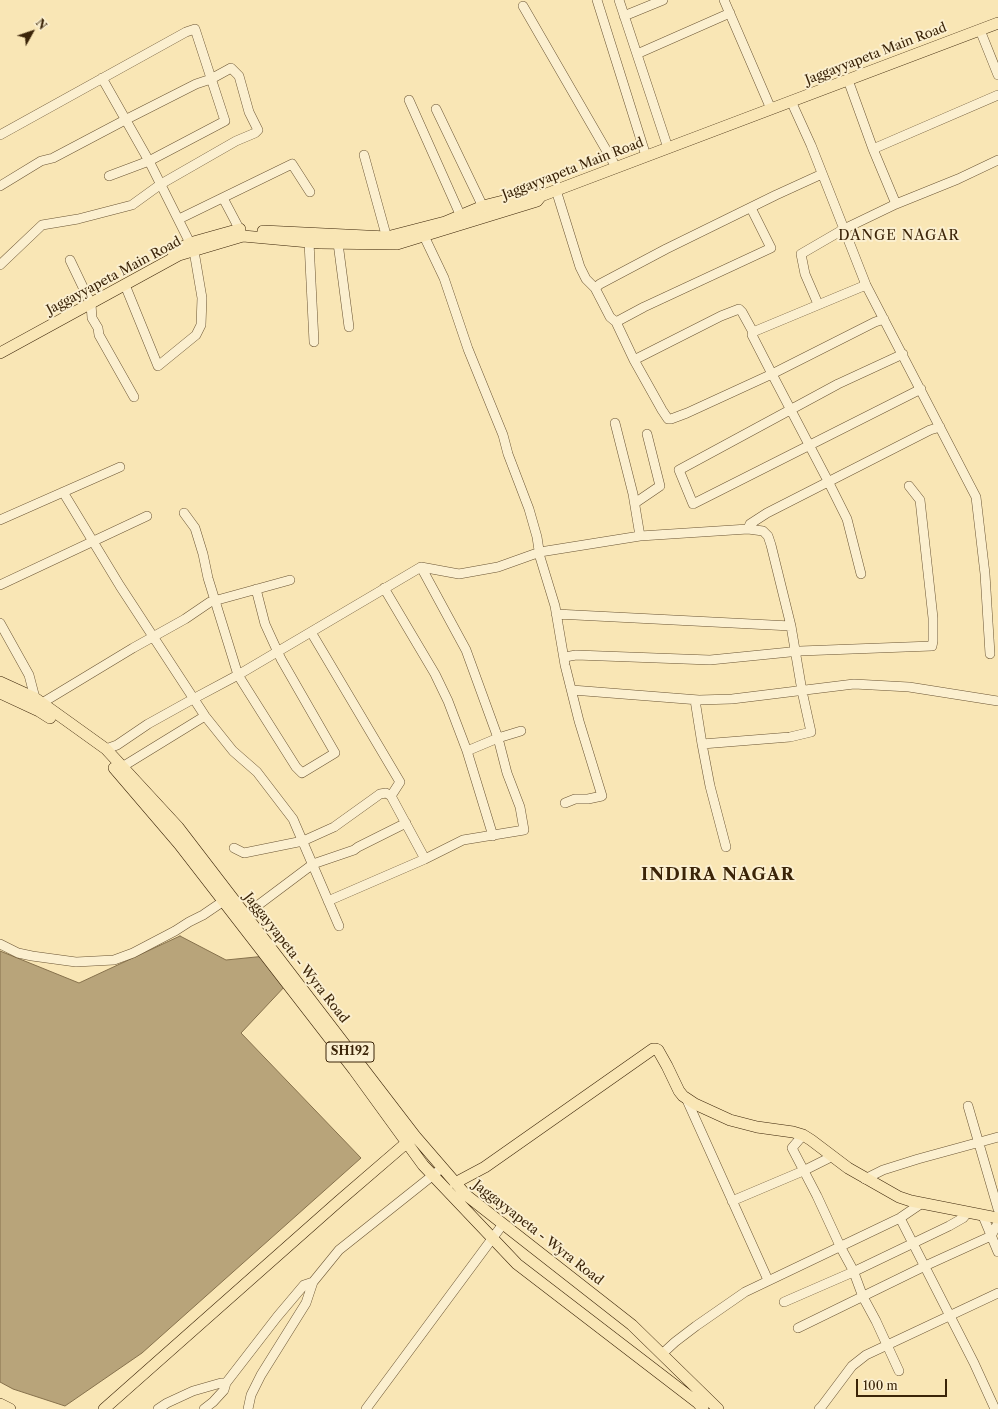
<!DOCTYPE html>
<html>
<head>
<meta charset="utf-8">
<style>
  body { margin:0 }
  #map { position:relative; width:998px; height:1409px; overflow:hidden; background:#f9e6b5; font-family:"Libre Caslon Text",serif }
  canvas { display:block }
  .north { position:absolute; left:12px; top:12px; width:40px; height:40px; -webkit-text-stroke:3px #fbefcf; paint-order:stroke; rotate:50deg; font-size:11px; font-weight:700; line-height:16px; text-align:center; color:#3b2408 }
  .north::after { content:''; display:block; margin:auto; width:14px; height:18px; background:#3b2408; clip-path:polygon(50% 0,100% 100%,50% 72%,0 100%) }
  .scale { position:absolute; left:856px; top:1379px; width:91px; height:18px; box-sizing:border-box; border:2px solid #3b2408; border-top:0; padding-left:5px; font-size:12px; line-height:14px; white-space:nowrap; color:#3b2408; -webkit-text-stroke:3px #fbefcf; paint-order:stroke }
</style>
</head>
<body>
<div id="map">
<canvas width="998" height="1409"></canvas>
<div class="north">N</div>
<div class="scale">100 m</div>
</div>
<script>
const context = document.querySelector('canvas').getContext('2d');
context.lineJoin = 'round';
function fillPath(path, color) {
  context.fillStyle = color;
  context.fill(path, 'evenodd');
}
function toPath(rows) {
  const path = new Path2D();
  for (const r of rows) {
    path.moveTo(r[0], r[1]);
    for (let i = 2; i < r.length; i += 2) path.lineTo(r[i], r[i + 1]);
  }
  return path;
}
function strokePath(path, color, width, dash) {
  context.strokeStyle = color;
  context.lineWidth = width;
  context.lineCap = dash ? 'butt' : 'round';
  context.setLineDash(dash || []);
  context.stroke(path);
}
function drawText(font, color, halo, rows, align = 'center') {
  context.font = font + ' "Libre Caslon Text",serif';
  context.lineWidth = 4;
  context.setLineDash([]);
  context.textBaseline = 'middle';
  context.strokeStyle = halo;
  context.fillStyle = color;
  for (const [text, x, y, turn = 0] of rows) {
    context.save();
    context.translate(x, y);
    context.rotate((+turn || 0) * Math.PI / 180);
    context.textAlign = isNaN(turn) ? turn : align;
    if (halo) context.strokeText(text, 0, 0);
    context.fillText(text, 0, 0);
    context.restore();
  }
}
const water = toPath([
  [180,936,226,960,266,956,287,984,241,1033,361,1158,142,1353,65,1406,13,1389,0,1382,0,951,79,983,180,936]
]);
fillPath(water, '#b8a47a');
strokePath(water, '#86714c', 1);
const minor = toPath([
  [597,0,646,156],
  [619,0,668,148],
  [724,0,771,109],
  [523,6,616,167],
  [624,16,663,0],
  [980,30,998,75],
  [637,54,730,13],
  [102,78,149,161,194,251,202,298,201,325,196,335,158,366,125,285],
  [848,80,873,149,896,204],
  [409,100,463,221],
  [791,101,811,145,866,285,976,497,985,574,990,654],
  [436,109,485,211],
  [0,135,186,32,195,29,225,121,149,161,109,176],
  [873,149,998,95],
  [364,155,388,242],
  [0,186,41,161,53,158,125,120,196,84,211,79,231,68,239,76,249,112,258,130,255,133,236,141,161,184,132,205,78,219,42,225,0,265],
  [556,190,580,267,586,279,595,288,610,317,616,322,634,360,662,410,668,419,671,419,687,413,772,374,875,322,884,319],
  [223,198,242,234],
  [179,219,292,164,310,192],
  [424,236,444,278,468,349,503,435,508,454,529,509,537,537,540,557,555,606,565,665,579,721,602,796,588,799,575,799,565,803],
  [309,242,314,342],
  [338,243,349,327],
  [70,260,91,304,92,318,98,328,99,335,134,397],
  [595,288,600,284,666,249,776,195,822,174],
  [818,304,805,274,801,254,844,229,896,204,958,179,998,160],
  [616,322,644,307,771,248,751,208],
  [753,332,866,285],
  [903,354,838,384,679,470,693,504,921,389],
  [634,360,721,316,739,309,742,312,753,332,752,335,772,374,828,481,847,519,861,574],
  [615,423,633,494,640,536],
  [63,492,120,586,205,716,233,751,257,772,293,819,339,926],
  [635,503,660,486,647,434],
  [184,513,195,528,203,554,208,578,238,675,296,767,302,773,335,753,281,659,265,624,256,589],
  [0,520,120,467],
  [0,585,147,516],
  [384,588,435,674,448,701,467,751,493,836],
  [556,614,791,626],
  [0,623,29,675,35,698],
  [311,632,400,782,391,796],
  [565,657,576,655,710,660,800,651,932,646,933,641,933,618,920,500,909,486],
  [572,690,699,700,732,699,854,684,909,687,998,701],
  [695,700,702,744,790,737,811,732,802,691,791,626,771,545,768,536,763,531,748,529],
  [42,703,133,648,185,619,210,602,290,580],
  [702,744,710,786,726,847],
  [106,749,117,745,148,724,193,699,238,675,421,567,459,574,498,567,540,552,640,536,748,529,750,524,767,513,930,430,940,427],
  [467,751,498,738,521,731],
  [122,767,205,716],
  [234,848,244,853,303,841,334,827,380,794,386,793,391,796,425,859],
  [328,901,425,859,463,840,524,830,520,807,507,773,498,738,466,650,421,567],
  [245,915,313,864,354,850,358,847,406,823],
  [0,944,18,953,32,956,76,962,114,960,133,953,175,931,189,922,203,915,228,898],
  [686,1098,768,1280],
  [968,1106,998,1209],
  [803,1135,792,1148,817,1196,841,1248,853,1270,863,1297,876,1321,899,1371],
  [865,1179,883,1170,918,1159,998,1137],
  [732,1201,803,1171,833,1156],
  [983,1216,998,1252],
  [900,1218,974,1363,995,1409],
  [784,1302,853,1272,949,1226,963,1218,968,1212],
  [798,1328,925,1266,991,1236,998,1223],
  [662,1354,675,1342,696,1326,745,1292,900,1218,922,1203],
  [158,1409,167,1403,193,1391,221,1383,226,1383],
  [204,1409,213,1402,224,1390,226,1383,277,1317,304,1285,313,1282],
  [248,1409,251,1395,261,1375,306,1303,313,1282,339,1250,437,1172],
  [366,1409,503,1224],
  [819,1409,822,1406,852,1366,866,1355,998,1293]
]);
const major = toPath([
  [263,231,387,237,445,222,483,206,535,193,541,196],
  [173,252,190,243,240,229],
  [0,353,179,255,243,236,320,243,397,244,537,201,541,196,998,23],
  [0,682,35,698,106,749,178,827,415,1136,466,1195,632,1325,718,1409],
  [0,693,39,711,50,718],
  [114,768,179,844,354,1070,423,1165,517,1264,698,1403,703,1409],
  [455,1183,485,1167,653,1049,656,1049,658,1050,667,1066,679,1091,683,1096,695,1104,730,1120,757,1127,793,1132,803,1135,811,1140,848,1168,899,1197,911,1201,998,1218],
  [0,1404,10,1409],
  [104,1409,339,1201,411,1139]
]);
strokePath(minor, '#6a5433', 10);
strokePath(major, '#3b2408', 12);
strokePath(minor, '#fbefcf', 9);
strokePath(major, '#f9e6b5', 11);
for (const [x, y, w] of [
  [350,1052,48]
]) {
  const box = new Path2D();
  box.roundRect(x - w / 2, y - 10, w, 20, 3);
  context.fillStyle = '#fbefcf';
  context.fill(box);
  strokePath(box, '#3b2408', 1);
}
drawText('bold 12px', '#3b2408', null, [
  ["SH192",350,1052]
]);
drawText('13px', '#3b2408', '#fbefcf', [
  ["Jaggayyapeta Main Road",876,54,-21],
  ["Jaggayyapeta Main Road",573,169,-21],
  ["Jaggayyapeta Main Road",114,276,-28],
  ["Jaggayyapeta - Wyra Road",296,958,52],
  ["Jaggayyapeta - Wyra Road",538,1233,38]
]);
context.letterSpacing = '1px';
drawText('14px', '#3b2408', '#fbefcf', [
  ["DANGE NAGAR",899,236]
]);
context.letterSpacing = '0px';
context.letterSpacing = '1px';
drawText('bold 17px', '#3b2408', '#fbefcf', [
  ["INDIRA NAGAR",718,875]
]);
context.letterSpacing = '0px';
</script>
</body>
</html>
